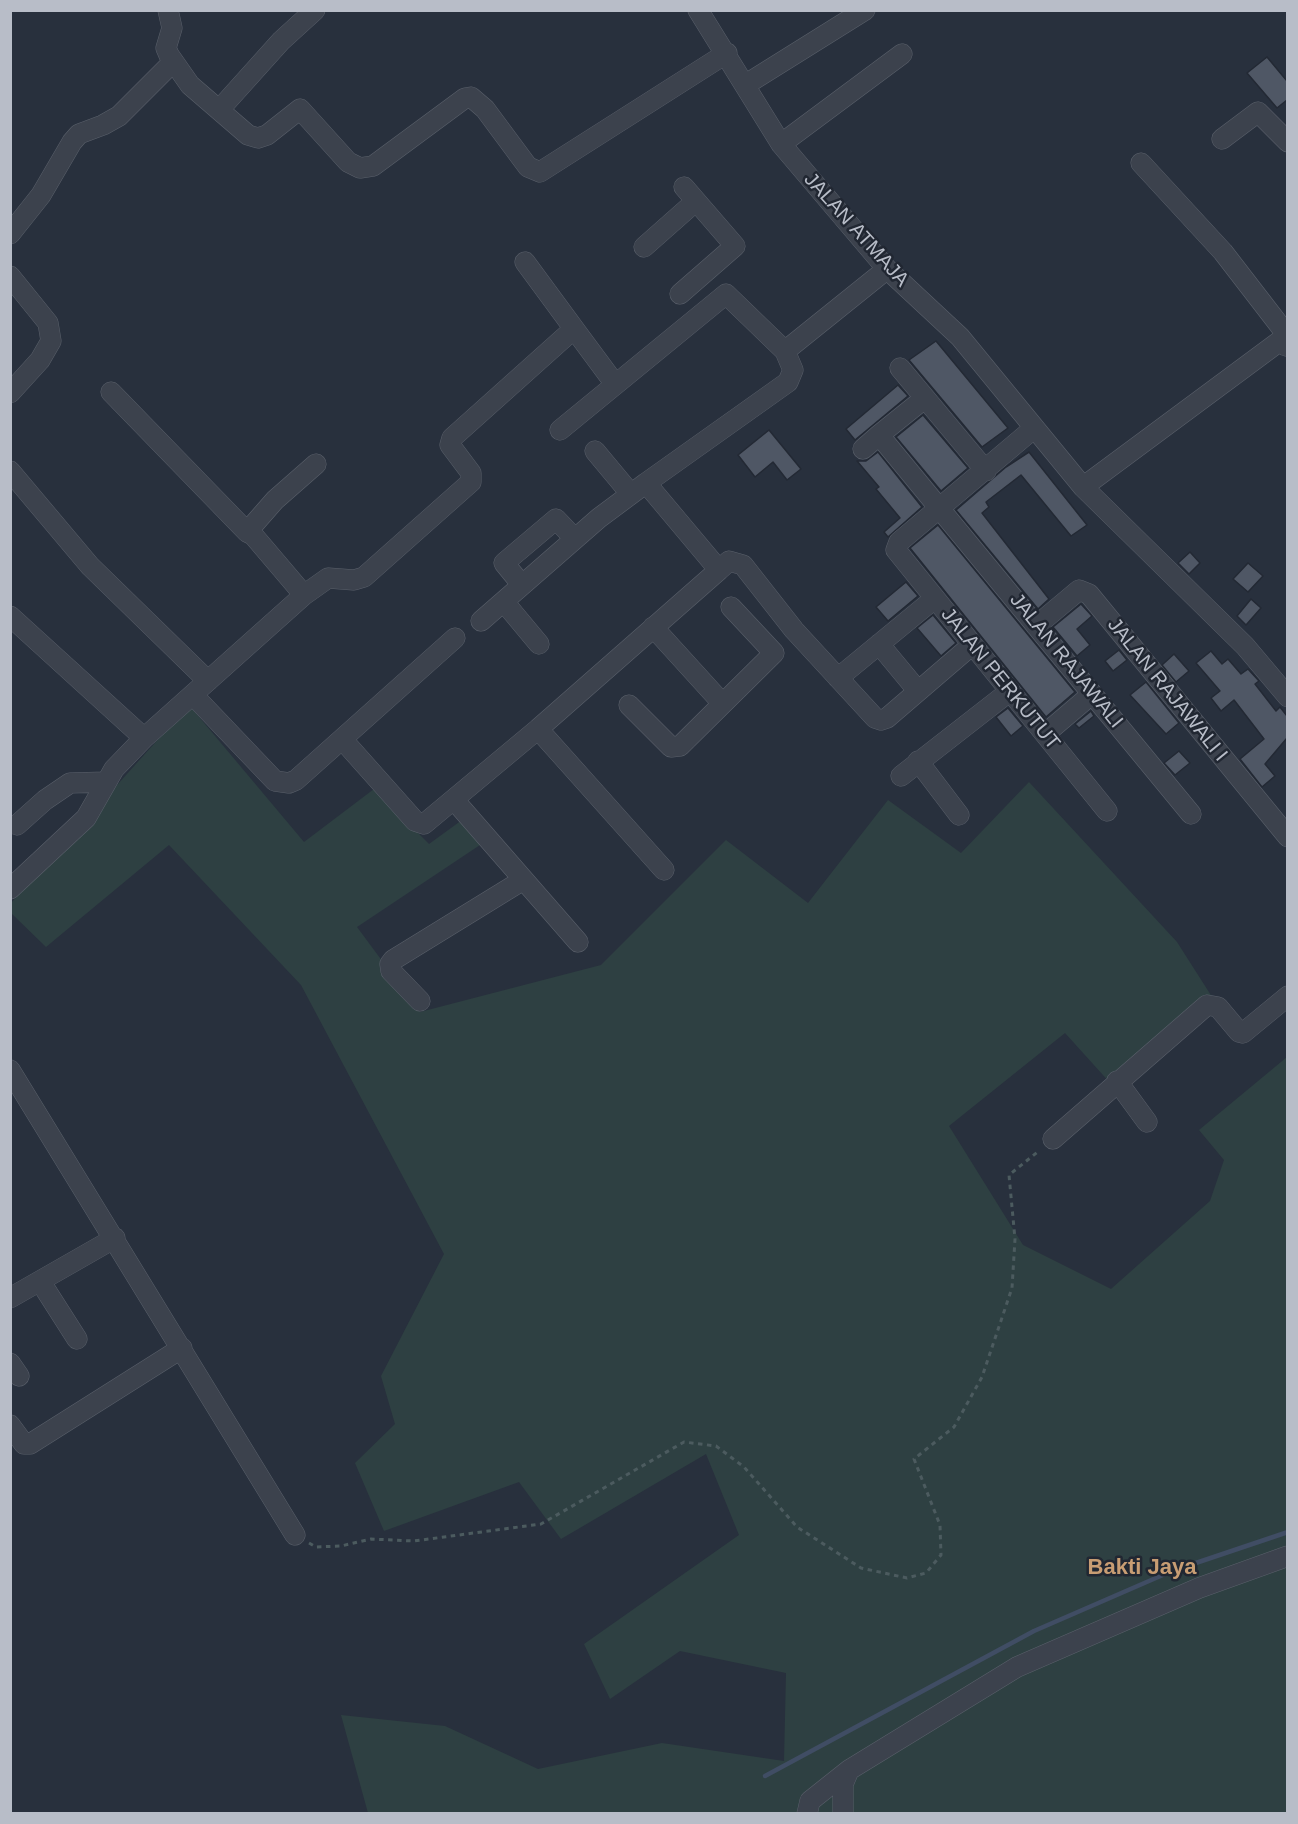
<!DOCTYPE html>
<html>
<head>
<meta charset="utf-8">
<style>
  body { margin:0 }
  #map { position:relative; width:1298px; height:1824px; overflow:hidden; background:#28303d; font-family:Helvetica,sans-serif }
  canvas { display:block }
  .frame { position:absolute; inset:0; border:12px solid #b8bdc8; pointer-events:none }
</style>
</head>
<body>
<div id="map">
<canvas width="1298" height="1824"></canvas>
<div class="frame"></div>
</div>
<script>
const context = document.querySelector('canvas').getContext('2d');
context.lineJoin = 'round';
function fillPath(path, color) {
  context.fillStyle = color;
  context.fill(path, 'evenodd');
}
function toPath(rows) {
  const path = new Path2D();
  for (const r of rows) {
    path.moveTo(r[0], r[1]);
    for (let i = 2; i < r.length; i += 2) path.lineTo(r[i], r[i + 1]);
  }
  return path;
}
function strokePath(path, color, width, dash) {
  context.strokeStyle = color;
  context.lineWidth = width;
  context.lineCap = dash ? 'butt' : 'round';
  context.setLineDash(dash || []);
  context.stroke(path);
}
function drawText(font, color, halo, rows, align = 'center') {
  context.font = font + ' Helvetica,sans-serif';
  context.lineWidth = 5;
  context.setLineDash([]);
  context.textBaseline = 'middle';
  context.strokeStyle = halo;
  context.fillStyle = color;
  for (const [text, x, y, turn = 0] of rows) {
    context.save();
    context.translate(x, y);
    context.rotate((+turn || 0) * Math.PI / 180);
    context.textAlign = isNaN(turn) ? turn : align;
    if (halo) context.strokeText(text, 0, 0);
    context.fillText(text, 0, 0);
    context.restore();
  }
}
fillPath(toPath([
  [189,705,304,842,374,789,429,844,462,820,483,843,357,927,420,1012,601,965,726,840,808,903,888,800,961,853,1029,782,1177,942,1214,1000,1112,1085,1065,1033,949,1126,1023,1245,1111,1289,1210,1201,1224,1160,1199,1130,1287,1057,1287,1813,368,1813,341,1715,445,1726,538,1769,662,1743,784,1761,786,1673,680,1651,610,1699,584,1644,739,1535,706,1454,561,1539,519,1482,384,1531,355,1463,395,1424,381,1376,444,1254,301,985,169,845,46,947,11,913,11,903]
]), '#2e4042');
strokePath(toPath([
  [765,1776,1034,1631,1172,1571,1288,1532]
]), '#404d64', 4.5);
const building = toPath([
  [1267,57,1287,81,1287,100,1277,108,1247,73,1267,57],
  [936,341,1008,428,982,447,909,360,936,341],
  [898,385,908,396,855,440,846,429,898,385],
  [923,415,968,468,941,491,896,437,923,415],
  [769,430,801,469,787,480,773,462,755,477,738,455,769,430],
  [878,452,922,507,888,537,884,532,900,518,876,489,879,487,857,461,866,461,878,452],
  [1029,452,1087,525,1071,536,1021,475,986,502,989,507,982,513,1049,599,1038,609,956,510,1006,467,1029,452],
  [938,525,1075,692,1046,717,910,548,938,525],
  [1190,552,1200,563,1189,574,1178,563,1190,552],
  [1248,563,1263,576,1248,592,1233,579,1248,563],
  [906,582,918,596,888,621,876,607,906,582],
  [1251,599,1261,608,1246,625,1237,616,1251,599],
  [1081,604,1092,616,1077,629,1090,645,1077,656,1053,627,1081,604],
  [933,615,956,643,941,656,917,628,933,615],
  [1119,650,1127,660,1113,671,1105,661,1119,650],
  [1211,651,1222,664,1228,659,1241,674,1248,669,1259,681,1255,684,1276,711,1280,707,1287,716,1287,738,1265,764,1275,776,1262,787,1240,759,1264,739,1234,700,1221,711,1211,698,1220,691,1196,663,1211,651],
  [1174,654,1189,671,1176,682,1162,665,1174,654],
  [1146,682,1179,723,1166,734,1130,695,1146,682],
  [1008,708,1023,726,1011,736,996,717,1008,708],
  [1091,711,1094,716,1079,728,1075,724,1091,711],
  [1179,751,1190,763,1175,775,1164,763,1179,751]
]);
fillPath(building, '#4f5765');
strokePath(building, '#232934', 1.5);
const minor = toPath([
  [168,10,172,28,166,48,169,55,190,85,248,135,258,138,267,135,300,109,348,162,360,168,373,166,465,98,471,97,485,109,528,167,540,172,727,53],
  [698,10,781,144,887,269,960,337,1083,487,1245,646,1288,697],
  [745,85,865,10],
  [219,110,281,41,315,10],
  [1222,139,1258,112,1288,142],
  [781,144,902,54],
  [1141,163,1223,252,1287,335,1286,346],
  [10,234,41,195,72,142,79,134,103,125,119,116,173,62],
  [644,247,696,201],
  [525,262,575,330],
  [10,276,48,323,51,341,40,360,10,393],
  [680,294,735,246,684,187],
  [900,368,986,471],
  [111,392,247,532],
  [925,398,879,435,1191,814],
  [1033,429,899,542,896,550,1107,811],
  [560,430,726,294,785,351,887,269],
  [863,449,879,435],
  [595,451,630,493],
  [10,471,90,566,208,681],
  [1083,487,1288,335],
  [719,570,729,561,743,565,794,630,875,718,881,720,887,718,972,645],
  [522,585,504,563,556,519,575,539],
  [304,595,253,535,247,532,275,500,316,464],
  [504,602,539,644],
  [10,616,144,738],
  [481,621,599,518,646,483],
  [1036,626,1079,590,1089,594,1288,837],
  [653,627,722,703],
  [879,644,918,691],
  [838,678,934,599],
  [193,695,275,781,289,783,296,780,455,638],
  [629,705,671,747,680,746,774,653,731,607],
  [538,729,664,870],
  [1045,734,1092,694],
  [342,739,415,821,424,824,538,729,719,570,646,483,788,382,793,370,785,351],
  [918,761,959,815],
  [901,776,1010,691],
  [455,801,578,942],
  [17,825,45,800,70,783,106,782],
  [10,889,86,818,114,769,144,738,304,595,328,578,354,580,364,577,471,482,471,473,450,445,452,438,567,335,575,330,615,384],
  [420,1001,391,971,390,964,393,960,523,880],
  [10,1070,295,1535],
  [1117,1081,1147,1122],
  [1053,1139,1207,1005,1218,1007,1239,1032,1243,1033,1288,996],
  [40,1281,77,1339],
  [10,1298,115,1238],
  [10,1363,19,1376],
  [10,1425,24,1444,30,1444,182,1348],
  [807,1814,810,1801,849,1770],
  [843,1814,843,1784,849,1770,1017,1667,1199,1588,1288,1556]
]);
strokePath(minor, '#5a606b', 21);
strokePath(toPath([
  [309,1543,316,1547,341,1546,371,1539,414,1541,541,1524,684,1442,716,1446,744,1467,797,1527,861,1568,907,1578,926,1573,941,1555,940,1525,914,1459,954,1427,982,1377,1012,1288,1015,1239,1009,1175,1040,1150]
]), '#4c5b5f', 3, [4.5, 4.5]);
strokePath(minor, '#3c424d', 20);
drawText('20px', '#b8bdc8', '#212732', [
  ["JALAN ATMAJA",856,230,48],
  ["JALAN RAJAWALI",1066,661,51],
  ["JALAN PERKUTUT",1000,679,51],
  ["JALAN RAJAWALI I",1167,690,51]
]);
drawText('bold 22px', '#c89d73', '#212732', [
  ["Bakti Jaya",1142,1568]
]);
</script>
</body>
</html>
